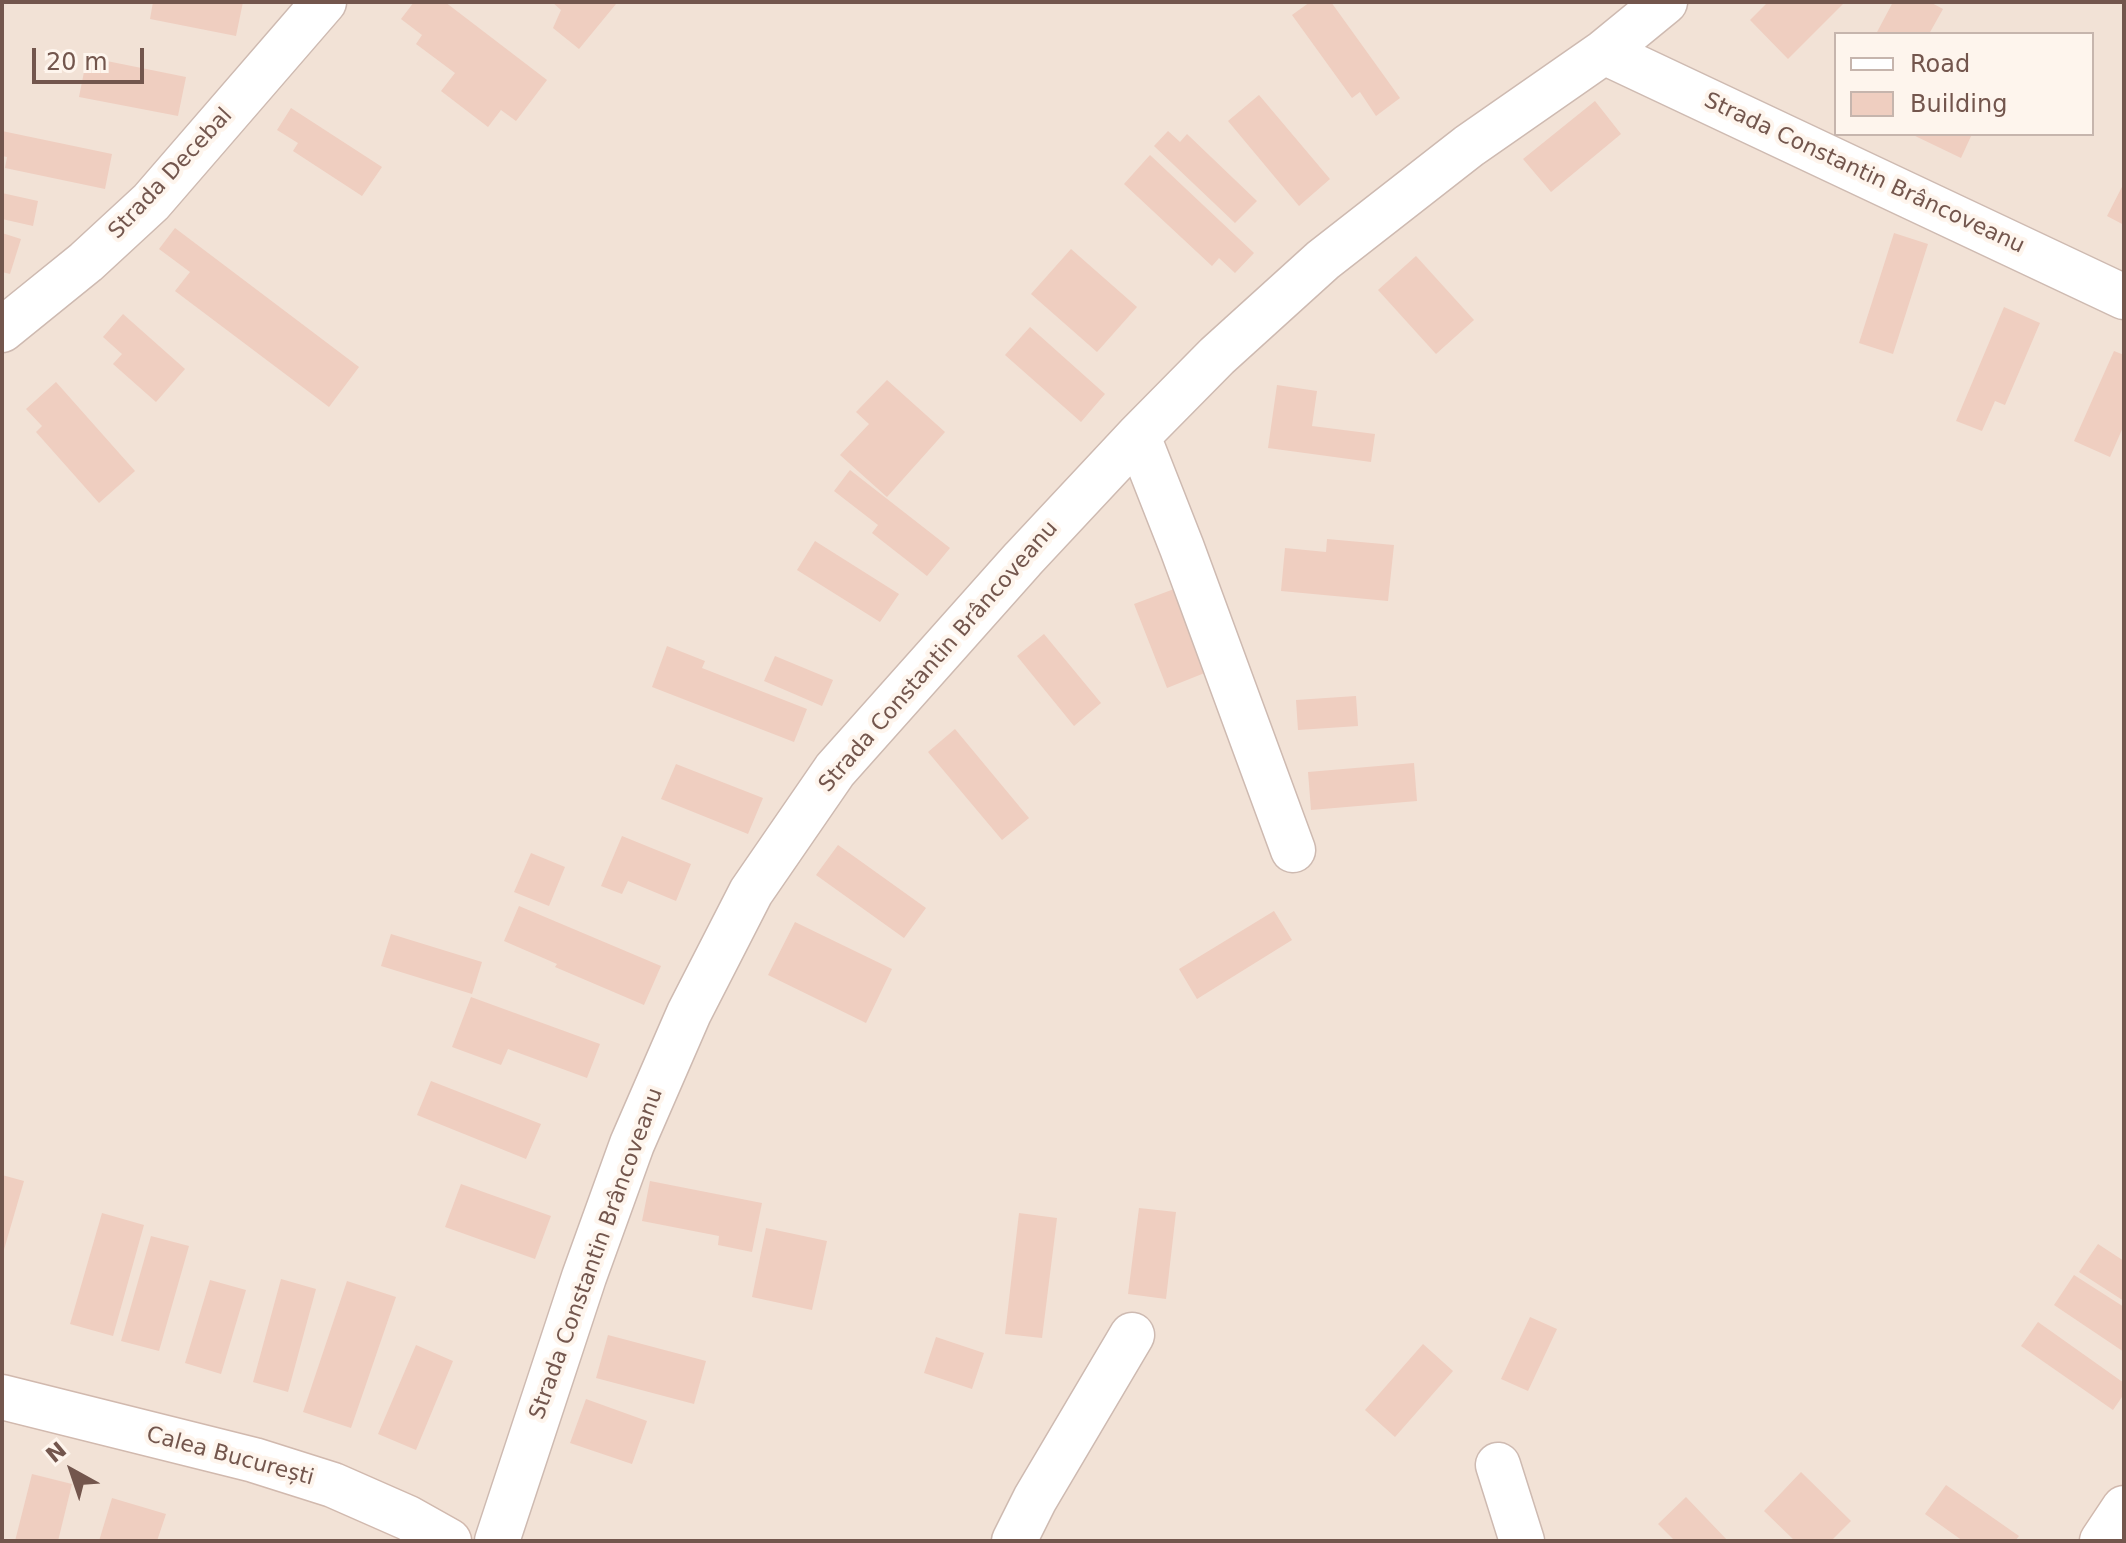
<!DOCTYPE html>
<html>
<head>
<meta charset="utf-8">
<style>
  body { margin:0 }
  #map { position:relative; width:2126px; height:1543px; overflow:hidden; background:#fbf1e7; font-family:"DejaVu Sans",sans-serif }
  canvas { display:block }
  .frame { position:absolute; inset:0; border:4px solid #73564d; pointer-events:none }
  .legend { position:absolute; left:1834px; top:32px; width:260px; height:104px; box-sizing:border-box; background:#fef5ed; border:2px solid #c6b5ad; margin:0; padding:10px 14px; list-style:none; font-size:24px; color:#73564d }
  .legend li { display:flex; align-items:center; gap:16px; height:40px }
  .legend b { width:40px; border:2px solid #c6b5ad }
  .north { position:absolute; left:32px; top:1431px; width:80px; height:80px; -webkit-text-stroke:6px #fef5ed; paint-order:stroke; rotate:320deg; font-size:22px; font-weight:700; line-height:32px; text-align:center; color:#73564d }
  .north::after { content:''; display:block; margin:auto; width:28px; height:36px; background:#73564d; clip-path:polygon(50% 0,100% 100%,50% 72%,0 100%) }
  .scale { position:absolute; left:32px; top:48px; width:112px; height:36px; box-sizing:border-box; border:4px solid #73564d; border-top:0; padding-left:10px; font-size:24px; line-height:28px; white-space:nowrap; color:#73564d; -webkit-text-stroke:6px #fef5ed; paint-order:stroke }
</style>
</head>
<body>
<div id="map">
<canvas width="2126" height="1543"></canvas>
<div class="frame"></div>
<ul class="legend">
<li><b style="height:10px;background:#fff"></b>Road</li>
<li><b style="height:22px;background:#efcec0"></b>Building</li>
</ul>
<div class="north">N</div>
<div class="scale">20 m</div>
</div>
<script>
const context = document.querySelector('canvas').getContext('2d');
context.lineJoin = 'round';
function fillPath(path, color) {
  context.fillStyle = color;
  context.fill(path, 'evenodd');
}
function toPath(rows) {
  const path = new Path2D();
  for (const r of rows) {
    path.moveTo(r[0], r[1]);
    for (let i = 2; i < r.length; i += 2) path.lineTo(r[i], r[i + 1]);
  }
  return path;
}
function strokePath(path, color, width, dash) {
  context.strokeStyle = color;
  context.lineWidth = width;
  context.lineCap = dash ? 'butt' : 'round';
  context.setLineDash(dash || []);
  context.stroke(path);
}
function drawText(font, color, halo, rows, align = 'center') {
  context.font = font + ' "DejaVu Sans",sans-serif';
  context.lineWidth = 8;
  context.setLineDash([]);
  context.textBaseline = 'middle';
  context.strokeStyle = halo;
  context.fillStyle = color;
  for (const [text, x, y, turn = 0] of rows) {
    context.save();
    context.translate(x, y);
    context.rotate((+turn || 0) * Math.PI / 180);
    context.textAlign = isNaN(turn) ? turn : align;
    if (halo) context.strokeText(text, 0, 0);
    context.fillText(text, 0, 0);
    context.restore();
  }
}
fillPath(toPath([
  [2,2,2124,2,2124,1541,2,1541],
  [1836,34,2092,34,2092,134,1836,134]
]), '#f2e2d6');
fillPath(toPath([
  [153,2,243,2,236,36,150,19],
  [414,2,445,2,547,80,516,121,501,110,488,127,441,91,455,73,416,44,422,35,401,19],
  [552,2,613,2,616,4,579,49,553,28,561,10],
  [1310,2,1331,2,1400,98,1376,116,1360,92,1352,98,1292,15],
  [1768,2,1845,2,1788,59,1750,20],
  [1893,2,1930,2,1943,9,1929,34,1876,34],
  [87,57,186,77,178,116,79,97],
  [1259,95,1330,179,1299,206,1228,121],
  [1595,101,1621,134,1551,192,1523,159],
  [291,108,382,167,362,196,293,151,298,143,277,130],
  [2,131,112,154,105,189,5,168,7,157,2,156],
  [1168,131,1180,142,1187,134,1257,201,1235,223,1154,146],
  [1911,134,1972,134,1961,158],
  [1150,155,1254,253,1235,273,1219,258,1212,266,1124,184],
  [2124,183,2124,225,2107,216],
  [2,193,38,201,33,226,2,219],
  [175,228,359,367,329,407,175,291,190,272,159,249],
  [2,233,21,239,10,274,2,272],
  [1894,233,1928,244,1893,354,1859,343],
  [1071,249,1137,307,1097,352,1031,294],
  [1416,256,1474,320,1436,354,1378,290],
  [2004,307,2040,323,2005,405,1995,401,1982,431,1956,421],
  [123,314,185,369,156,402,113,364,122,354,103,337],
  [1030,327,1105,394,1081,422,1005,355],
  [2114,351,2124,355,2124,425,2110,457,2074,441],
  [887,380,945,432,887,497,840,455,869,424,856,412],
  [56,382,135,471,99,503,36,432,42,426,26,409],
  [1277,385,1317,391,1312,426,1375,434,1371,462,1268,448],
  [850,470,950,548,927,576,872,533,878,525,834,491],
  [1327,539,1394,545,1388,601,1281,591,1285,548,1326,552],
  [815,541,899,594,880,622,797,570],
  [1174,589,1207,672,1167,688,1134,604],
  [1044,634,1101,703,1074,726,1017,656],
  [667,646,705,661,702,668,807,709,794,742,652,687],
  [775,656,833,680,822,706,764,681],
  [1356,696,1358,726,1298,730,1296,700],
  [955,729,1029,818,1002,840,928,752],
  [1414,763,1417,801,1311,810,1308,772],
  [676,764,763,798,748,834,661,799],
  [622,836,691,864,676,901,628,881,622,894,601,886],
  [838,845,926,908,904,938,816,875],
  [531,853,565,867,549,906,514,892],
  [519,906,661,966,644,1005,555,967,557,964,504,941],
  [1274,911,1292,940,1197,999,1179,969],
  [795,922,892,969,866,1023,768,975],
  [391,934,482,962,472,994,381,966],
  [471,997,600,1044,587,1078,508,1049,501,1065,452,1047],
  [431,1081,541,1124,526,1159,417,1115],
  [2,1175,24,1181,3,1253,2,1253],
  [650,1181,762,1203,752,1252,718,1245,719,1236,642,1221],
  [461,1184,551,1216,535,1259,445,1227],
  [1139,1208,1176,1212,1166,1299,1128,1294],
  [102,1213,144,1225,113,1336,70,1324],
  [1019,1213,1057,1218,1042,1338,1005,1334],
  [766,1228,827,1241,812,1310,752,1297],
  [151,1236,189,1246,159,1351,121,1341],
  [2098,1244,2124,1261,2124,1301,2079,1272],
  [2074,1275,2124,1307,2124,1352,2054,1305],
  [281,1279,316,1289,288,1392,253,1382],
  [210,1280,246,1290,221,1374,185,1363],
  [347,1281,396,1297,351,1428,303,1412],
  [1530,1317,1557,1329,1528,1391,1501,1379],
  [2038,1322,2124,1383,2124,1394,2113,1410,2021,1346],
  [608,1335,706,1361,694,1404,596,1378],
  [936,1337,984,1353,972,1389,924,1373],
  [1423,1344,1453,1371,1395,1437,1365,1410],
  [416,1345,453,1361,416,1450,378,1434],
  [586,1399,647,1421,632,1464,570,1443],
  [1801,1472,1851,1521,1831,1541,1795,1541,1764,1511],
  [32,1474,72,1484,58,1541,15,1541],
  [1946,1485,2019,1536,2015,1541,1963,1541,1925,1514],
  [1686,1497,1728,1541,1675,1541,1658,1524],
  [112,1498,166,1514,157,1541,99,1541]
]), '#efcec0');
const minor = toPath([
  [1604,52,2124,297],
  [2,330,86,262,151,202,324,2],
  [1138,436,1182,548,1293,850],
  [1498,1465,1522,1541],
  [497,1541,584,1277,632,1144,689,1013,751,892,835,770,1023,559,1138,436,1217,356,1323,260,1469,146,1604,52,1665,2],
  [1014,1541,1035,1499,1132,1335]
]);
const secondary = toPath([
  [2,1397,254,1460,333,1485,408,1518,449,1541],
  [2102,1541,2124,1508]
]);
strokePath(minor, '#cebab1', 47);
strokePath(secondary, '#d1b9ae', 47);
strokePath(minor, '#fff', 44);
strokePath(secondary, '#fff', 44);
drawText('22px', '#73564d', '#fef5ed', [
  ["Strada Decebal",171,174,-47],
  ["Strada Constantin Brâncoveanu",1864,174,25],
  ["Strada Constantin Brâncoveanu",939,657,-49],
  ["Strada Constantin Brâncoveanu",597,1254,-70],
  ["Calea București",230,1457,15]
]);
</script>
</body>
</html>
